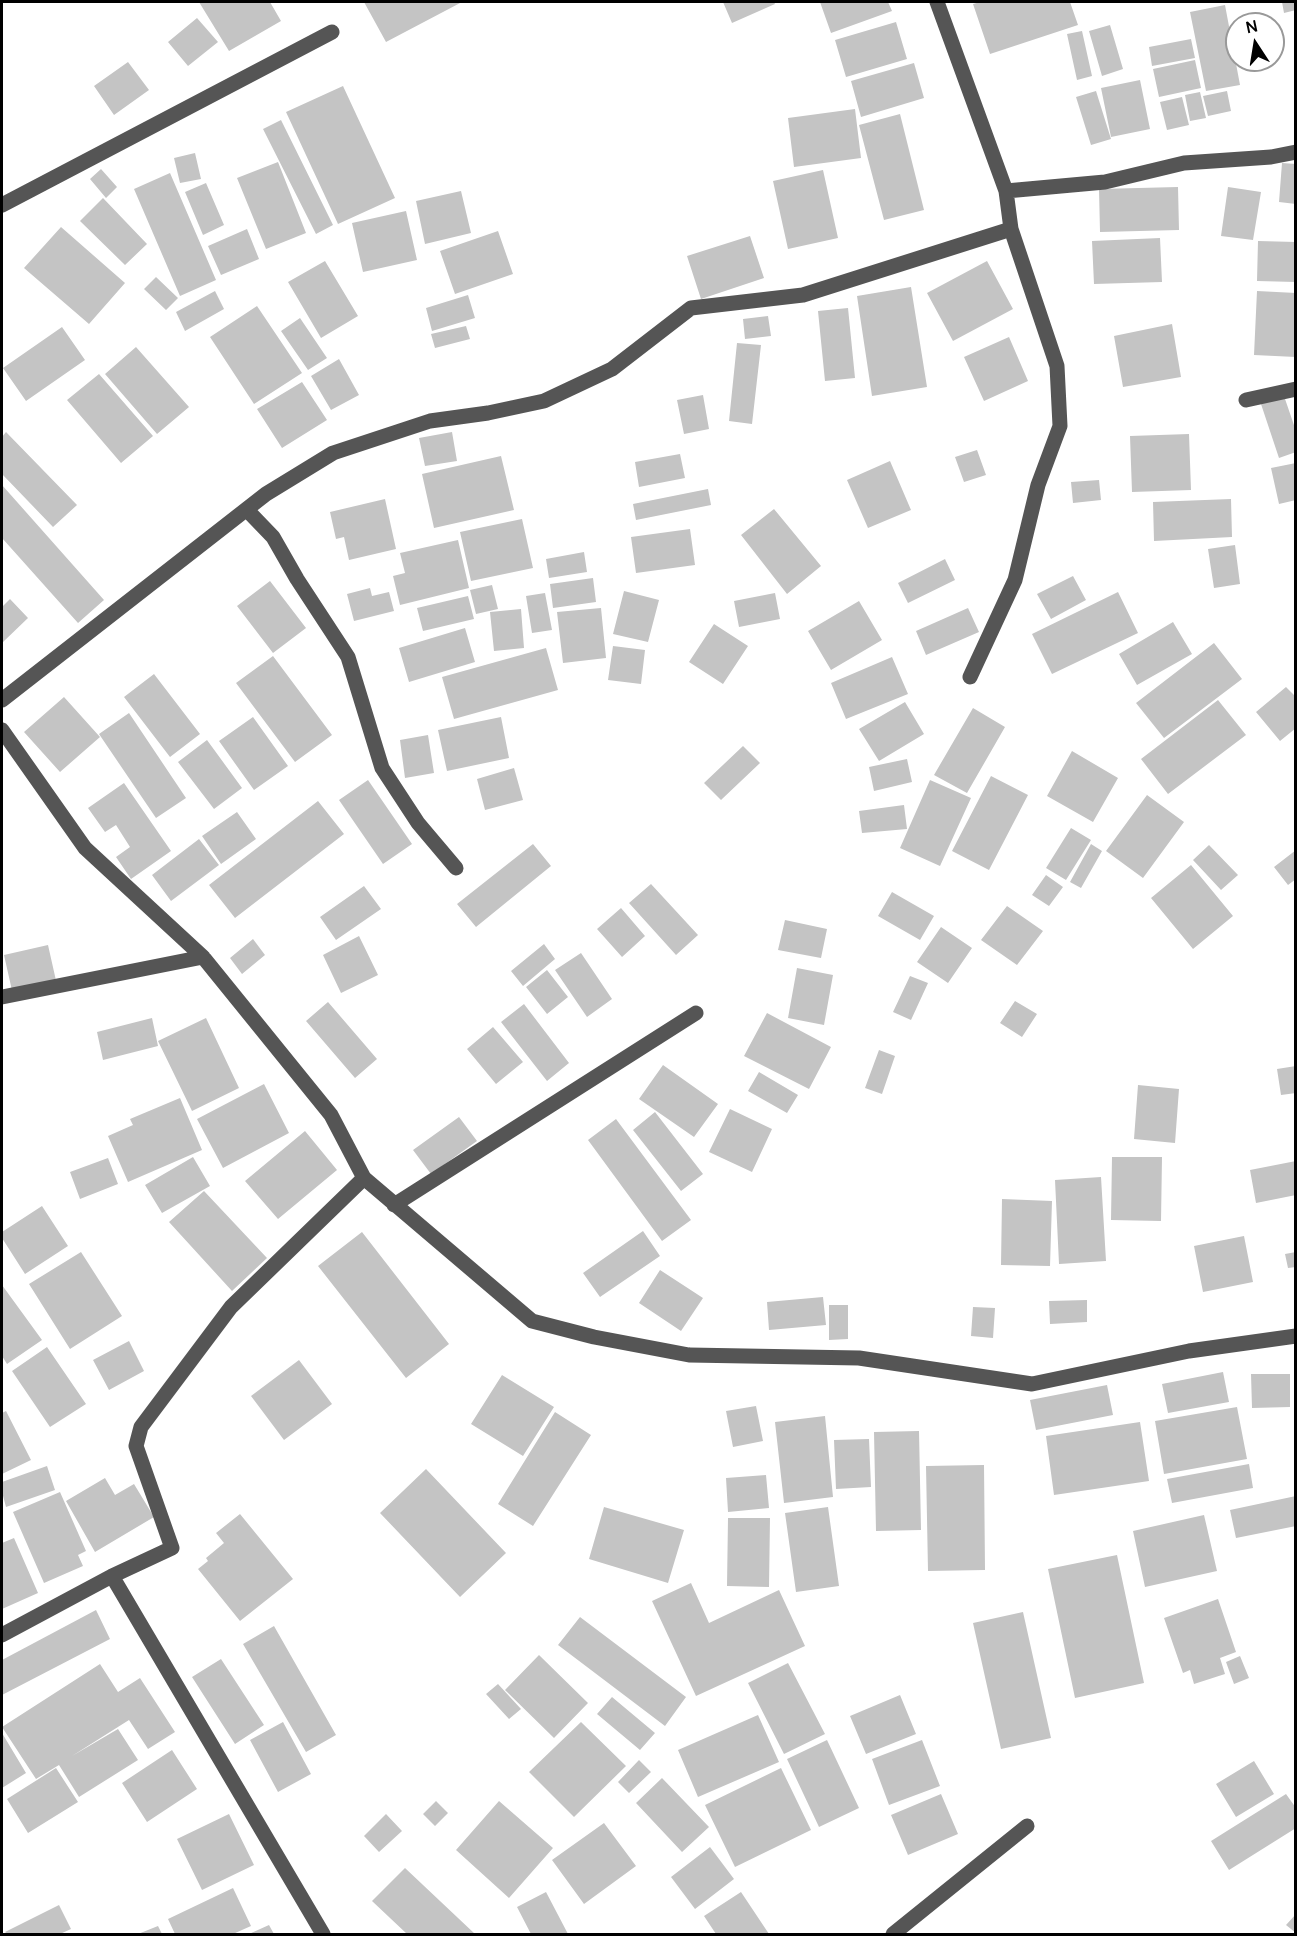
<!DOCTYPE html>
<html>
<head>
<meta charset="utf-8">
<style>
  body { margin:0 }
  #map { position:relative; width:1297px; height:1936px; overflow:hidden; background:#fff; font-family:Manrope,sans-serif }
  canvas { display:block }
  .frame { position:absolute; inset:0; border:3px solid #000; pointer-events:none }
  .north { position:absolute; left:1225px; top:12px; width:60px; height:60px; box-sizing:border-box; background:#fff; border:2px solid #999; border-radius:50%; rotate:348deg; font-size:16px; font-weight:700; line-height:24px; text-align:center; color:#000 }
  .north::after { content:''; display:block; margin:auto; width:21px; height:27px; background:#000; clip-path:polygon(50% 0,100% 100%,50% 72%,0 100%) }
</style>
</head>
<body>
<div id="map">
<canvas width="1297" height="1936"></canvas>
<div class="frame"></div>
<div class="north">N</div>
</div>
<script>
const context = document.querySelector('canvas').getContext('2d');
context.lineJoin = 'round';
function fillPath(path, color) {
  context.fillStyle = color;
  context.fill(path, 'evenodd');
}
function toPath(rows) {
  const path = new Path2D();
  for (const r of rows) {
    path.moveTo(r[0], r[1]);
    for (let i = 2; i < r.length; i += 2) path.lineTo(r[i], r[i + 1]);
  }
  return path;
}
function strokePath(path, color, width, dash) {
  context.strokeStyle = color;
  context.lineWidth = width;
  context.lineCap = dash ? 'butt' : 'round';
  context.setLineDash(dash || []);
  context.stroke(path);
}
fillPath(toPath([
  [199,2,270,2,281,21,229,51],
  [364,2,462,2,386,42],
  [723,2,774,2,775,4,732,23],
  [820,2,888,2,892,11,831,33],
  [980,2,1070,2,1078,25,990,54,973,4],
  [1282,2,1296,2,1296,10,1284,13],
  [1225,5,1240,85,1206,91,1190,12],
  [197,18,218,42,188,66,168,42],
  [896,22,907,59,846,77,835,40],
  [1110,25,1123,69,1102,76,1089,31],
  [1082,31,1092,76,1077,80,1067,34],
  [1191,39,1195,58,1152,66,1149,47],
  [1195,60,1201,88,1159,97,1153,69],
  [128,62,149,90,114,115,94,86],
  [914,63,924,98,861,117,851,81],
  [1140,80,1150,129,1111,137,1101,88],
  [343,86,395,198,338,224,286,112],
  [1096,91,1111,139,1091,145,1076,97],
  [1227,91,1231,111,1208,116,1203,96],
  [1200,92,1206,118,1190,121,1185,95],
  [1182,97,1189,125,1167,130,1160,102],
  [855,109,861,158,794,167,788,118],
  [900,114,924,210,884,220,859,125],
  [281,120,333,225,316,234,263,129],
  [195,153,201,179,180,183,174,158],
  [278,162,306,233,266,249,237,178],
  [1282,163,1296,164,1296,204,1279,202],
  [101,169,117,187,106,198,90,179],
  [823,170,838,238,788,249,773,181],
  [170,173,216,280,180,296,134,189],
  [206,183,224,225,203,235,185,192],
  [1178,187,1179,230,1100,232,1099,189],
  [1228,187,1261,192,1253,240,1221,236],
  [461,191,471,233,425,244,416,201],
  [103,198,147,244,125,265,80,221],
  [406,211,417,260,363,272,352,223],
  [61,227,125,283,89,324,24,268],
  [247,229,259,259,221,275,208,246],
  [498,231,513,274,455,294,440,251],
  [750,236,764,278,701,299,687,256],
  [1160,238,1162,282,1094,284,1092,241],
  [1258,241,1296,242,1296,282,1257,281],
  [325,261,358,316,321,338,288,282],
  [987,261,1013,309,953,341,927,293],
  [156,277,178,298,166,310,144,289],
  [911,287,927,387,872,396,857,296],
  [215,291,224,309,185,331,176,312],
  [1257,291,1296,293,1296,357,1254,355],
  [468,295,475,318,432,331,426,308],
  [257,306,302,373,254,404,210,337],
  [848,308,855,378,825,381,818,311],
  [768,316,771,336,745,339,743,319],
  [300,318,327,358,308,370,281,331],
  [1172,324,1181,377,1123,387,1114,336],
  [466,326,470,339,435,348,431,334],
  [62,327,85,360,26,401,3,368],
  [1009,337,1028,381,984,401,964,357],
  [737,343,761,345,752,424,729,421],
  [136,347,189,407,157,434,105,374],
  [339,359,359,395,331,410,311,376],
  [99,374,153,436,121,463,67,400],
  [302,382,327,420,282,448,257,409],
  [703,395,709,429,684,434,677,400],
  [1284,396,1296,431,1296,452,1279,458,1261,404],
  [6,432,77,505,53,527,2,474,2,437],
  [452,432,457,461,425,466,419,438],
  [1189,434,1191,490,1132,492,1130,436],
  [977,450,986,475,964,482,955,457],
  [680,454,685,478,639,487,635,462],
  [501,456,514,510,434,528,422,474],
  [890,461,911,510,868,528,847,480],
  [1296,463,1296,500,1279,504,1271,468],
  [1099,480,1101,500,1073,503,1071,482],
  [2,485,104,600,78,623,2,538],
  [708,489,711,505,636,520,633,504],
  [385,499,396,549,349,560,344,537,336,539,330,512],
  [1231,499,1232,537,1154,541,1153,502],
  [774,509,821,566,787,594,741,535],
  [522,519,533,568,471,581,460,532],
  [690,529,695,565,636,573,631,537],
  [458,540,469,588,400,605,393,576,405,573,400,553],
  [1235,545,1240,584,1214,588,1208,549],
  [584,552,587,572,549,578,546,559],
  [945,559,955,580,908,603,898,583],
  [1073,576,1086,600,1051,619,1037,594],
  [593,578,596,602,553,608,550,584],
  [270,581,306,628,273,653,237,606],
  [492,585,498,609,476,614,470,590],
  [370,588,372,596,389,592,394,611,354,621,347,594],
  [624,591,659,600,648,642,613,634],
  [1118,592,1138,633,1052,674,1032,634],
  [545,593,552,630,532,633,526,596],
  [775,593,780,619,739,627,734,601],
  [468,596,474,619,423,631,417,608],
  [10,599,28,618,2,643,2,607],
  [859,601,882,640,831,670,808,631],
  [601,608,606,658,563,663,557,612],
  [968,608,979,632,926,655,916,631],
  [521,609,524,648,494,651,490,612],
  [1173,622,1192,654,1137,685,1119,654],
  [714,624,748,646,723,684,689,662],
  [465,628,475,662,409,682,399,648],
  [1214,643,1242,679,1164,738,1136,703],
  [613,646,645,650,641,684,608,680],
  [546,648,558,690,454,719,442,677],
  [273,656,332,735,295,762,236,683],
  [892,657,908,694,846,719,831,683],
  [154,674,200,734,170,757,124,697],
  [1286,687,1296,697,1296,728,1280,741,1256,712],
  [64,697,100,737,60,772,24,732],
  [1218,700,1246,735,1168,794,1141,759],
  [905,702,924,734,879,761,859,729],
  [973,708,1005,727,967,793,934,775],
  [129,713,186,798,156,818,99,734],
  [253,717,288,766,254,790,219,741],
  [501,717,509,758,447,771,438,730],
  [428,735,434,773,405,778,400,740],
  [207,740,242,788,214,809,178,762],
  [743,746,760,763,721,800,704,783],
  [1072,751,1118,778,1093,822,1047,796],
  [907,759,912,782,874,791,869,767],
  [514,768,523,800,485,810,477,779],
  [991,776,1028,795,989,870,952,851],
  [368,780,412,844,383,864,339,800],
  [930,780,971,798,940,866,900,848],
  [124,783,171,851,131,879,116,857,130,847,116,825,105,832,88,808],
  [1147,795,1184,822,1143,878,1106,851],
  [318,801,344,834,235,918,209,885],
  [904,805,907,829,862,833,859,811],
  [237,812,256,839,221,864,202,836],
  [1071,828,1091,840,1066,880,1046,868],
  [199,839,219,865,171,901,152,875],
  [533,844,551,866,476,927,457,904],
  [1091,844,1102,851,1081,888,1070,882],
  [1209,845,1238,875,1221,890,1193,860],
  [1296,850,1296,879,1288,885,1274,867],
  [1191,865,1233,916,1193,949,1151,898],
  [1046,875,1063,887,1049,906,1032,895],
  [651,884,698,935,676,955,629,903],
  [364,886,381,909,336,940,320,917],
  [892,892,934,916,920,940,878,916],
  [1007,906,1043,931,1017,965,981,940],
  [621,908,645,936,622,957,597,929],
  [785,920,827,929,821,958,778,950],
  [941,927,972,948,948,983,917,962],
  [359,936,378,975,341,993,323,955],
  [253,939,265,955,242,974,230,958],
  [544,944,555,959,523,986,511,971],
  [48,945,57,985,13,995,4,955],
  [581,953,612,999,587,1017,555,970],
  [797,968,833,975,824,1025,788,1018],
  [547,970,568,997,547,1014,526,987],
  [910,976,928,983,911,1020,893,1012],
  [1015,1001,1037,1014,1022,1037,1000,1023],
  [328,1002,377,1059,355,1078,306,1021],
  [524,1004,569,1063,547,1081,501,1022],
  [767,1013,831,1047,809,1089,744,1056],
  [152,1018,158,1046,103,1060,97,1032],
  [206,1018,239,1088,192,1111,158,1041],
  [493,1027,523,1062,496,1084,467,1049],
  [879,1050,895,1056,882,1094,865,1088],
  [663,1065,718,1104,694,1137,639,1099],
  [1296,1066,1296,1093,1281,1095,1277,1069],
  [759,1072,798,1095,787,1113,748,1091],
  [264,1084,289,1133,223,1168,197,1119],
  [1138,1085,1179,1089,1175,1143,1134,1139],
  [180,1098,202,1150,128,1182,108,1136,133,1125,130,1119],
  [730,1109,772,1129,752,1172,709,1152],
  [655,1112,703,1174,681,1191,633,1130],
  [459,1117,477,1141,431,1174,413,1150],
  [616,1119,691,1220,662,1241,588,1140],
  [305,1131,337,1170,278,1219,245,1181],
  [193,1157,210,1186,162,1213,145,1185],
  [1112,1157,1162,1157,1161,1221,1111,1220],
  [108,1158,118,1184,80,1199,70,1172],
  [1296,1161,1296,1195,1256,1203,1250,1170],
  [1101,1177,1106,1261,1059,1264,1055,1180],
  [204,1191,267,1258,232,1291,169,1222],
  [1002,1199,1052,1201,1050,1266,1001,1265],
  [42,1206,68,1246,25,1274,2,1238,2,1232],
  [643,1231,660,1256,600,1297,583,1273],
  [362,1232,449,1344,406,1378,318,1266],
  [1244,1236,1253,1282,1203,1292,1194,1246],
  [81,1252,122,1316,70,1349,29,1284],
  [1296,1252,1296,1267,1288,1268,1285,1254],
  [660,1270,703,1298,681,1331,639,1303],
  [2,1285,42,1340,7,1364,2,1356],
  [823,1297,826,1325,769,1330,767,1302],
  [1087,1300,1087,1322,1050,1324,1049,1301],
  [829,1305,848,1305,848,1339,829,1340],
  [973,1307,995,1308,993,1338,971,1336],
  [129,1341,144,1371,109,1390,93,1360],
  [47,1347,86,1404,50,1427,12,1371],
  [299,1360,332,1404,284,1440,251,1396],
  [1223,1372,1229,1402,1168,1413,1162,1384],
  [1251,1374,1290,1374,1290,1407,1252,1408],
  [502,1375,554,1407,523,1456,471,1424],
  [1107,1385,1113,1415,1036,1430,1030,1400],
  [756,1406,763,1441,733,1447,726,1411],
  [1237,1407,1247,1459,1164,1474,1155,1421],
  [6,1411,31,1460,2,1474,2,1413],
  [555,1412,591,1435,533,1526,498,1504],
  [825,1416,833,1497,784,1503,775,1422],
  [1140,1422,1149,1481,1054,1495,1046,1436],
  [919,1431,921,1530,876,1531,874,1432],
  [869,1439,871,1487,836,1489,834,1440],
  [1249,1464,1253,1488,1172,1503,1167,1479],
  [984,1465,985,1570,928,1571,926,1466],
  [47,1466,55,1490,6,1507,2,1492,2,1482],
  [426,1469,506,1553,460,1597,380,1513],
  [766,1475,769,1508,728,1512,726,1478],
  [105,1478,115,1495,134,1484,154,1517,95,1552,66,1501],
  [60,1492,86,1551,78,1555,83,1566,44,1583,13,1512],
  [1296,1496,1296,1526,1236,1538,1230,1510],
  [604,1507,684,1530,668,1583,589,1559],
  [828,1507,839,1586,796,1592,785,1513],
  [240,1514,293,1579,240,1621,198,1569,208,1561,206,1558,224,1543,216,1533],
  [1204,1515,1217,1571,1145,1587,1133,1531],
  [728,1518,770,1518,769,1587,727,1586],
  [14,1538,38,1593,2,1609,2,1543],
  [1117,1555,1144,1683,1075,1698,1048,1569],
  [691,1583,709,1623,779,1590,805,1646,696,1696,652,1601],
  [1218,1599,1236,1652,1220,1658,1225,1674,1194,1684,1190,1670,1183,1673,1164,1618],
  [96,1610,110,1639,2,1695,2,1660],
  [1023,1612,1051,1738,1001,1749,973,1623],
  [580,1617,686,1697,665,1726,558,1645],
  [274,1626,336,1735,306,1752,243,1644],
  [539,1655,588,1703,554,1738,505,1690],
  [1240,1656,1249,1678,1234,1684,1226,1662],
  [221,1659,264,1725,235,1744,192,1677],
  [788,1663,825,1734,784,1754,748,1683],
  [100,1664,118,1692,140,1678,175,1732,148,1749,129,1720,72,1756,118,1729,138,1760,79,1797,59,1765,36,1779,2,1727],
  [498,1684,521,1709,509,1719,486,1694],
  [900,1695,916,1734,866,1754,850,1716],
  [612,1697,655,1733,640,1750,597,1714],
  [758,1715,779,1762,698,1797,678,1750],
  [283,1722,311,1774,278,1792,250,1740],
  [581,1722,626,1766,574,1817,529,1772],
  [2,1733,26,1773,2,1788],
  [827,1740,859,1808,819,1827,787,1759],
  [922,1740,940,1786,889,1805,872,1759],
  [172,1750,197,1789,147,1822,122,1783],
  [639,1760,651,1772,629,1793,618,1782],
  [1254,1761,1274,1794,1236,1817,1216,1784],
  [56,1768,78,1802,28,1833,7,1799],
  [781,1768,811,1830,735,1867,705,1805],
  [662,1778,709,1827,682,1852,636,1803],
  [941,1794,958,1834,908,1855,891,1815],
  [1286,1794,1296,1808,1296,1828,1229,1870,1211,1841],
  [436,1801,448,1813,435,1826,423,1814],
  [499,1801,553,1848,509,1898,456,1850],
  [229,1814,254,1865,202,1890,177,1839],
  [386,1814,402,1831,379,1852,364,1836],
  [604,1823,636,1866,584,1904,552,1860],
  [710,1847,734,1879,695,1909,671,1877],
  [405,1868,475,1934,407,1934,372,1901],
  [233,1888,251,1926,233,1934,175,1934,168,1919],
  [546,1892,568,1934,531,1934,517,1907],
  [741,1892,769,1934,716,1934,704,1916],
  [59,1905,71,1929,60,1934,7,1934,5,1932],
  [1296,1914,1296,1933,1286,1925],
  [269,1925,274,1934,249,1934],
  [158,1926,162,1934,138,1934]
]), '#c4c4c4');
strokePath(toPath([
  [937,2,1006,191,1011,229,1057,366,1060,426,1038,485,1015,580,970,677],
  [1006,191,1105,182,1184,163,1271,157,1296,152],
  [2,205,332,32],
  [1246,400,1296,389],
  [247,510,273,537,297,579,348,657,382,768,418,823,456,868],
  [2,700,266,494,333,453,430,421,488,413,544,401,612,369,691,308,803,295,1011,229],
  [2,730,85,848,203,957,331,1115,364,1178,532,1321,594,1337,689,1355,859,1358,1032,1384,1189,1351,1296,1336],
  [2,997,203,957],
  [394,1205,696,1013],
  [112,1576,323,1934],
  [2,1635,112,1576,172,1548,136,1446,141,1427,231,1307,364,1178],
  [893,1934,1027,1826]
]), '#555', 15);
</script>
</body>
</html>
